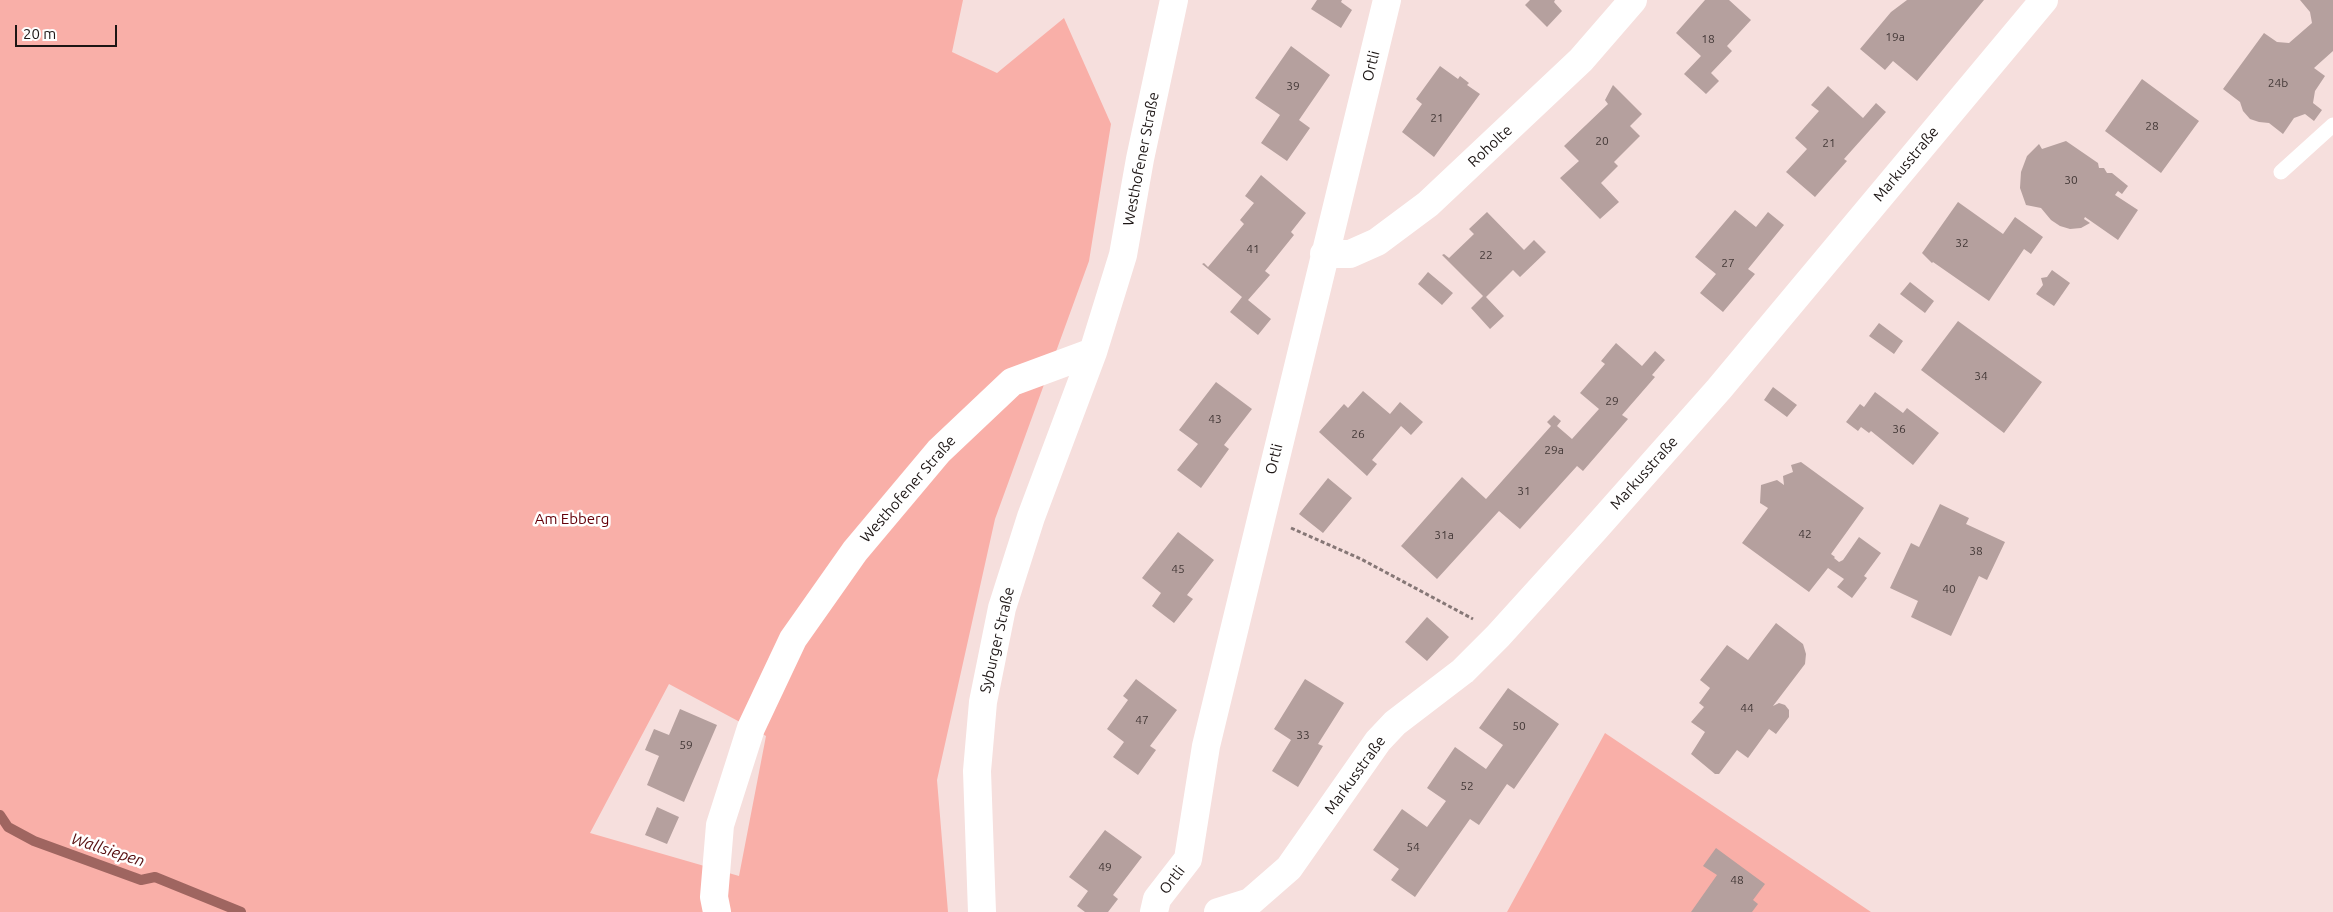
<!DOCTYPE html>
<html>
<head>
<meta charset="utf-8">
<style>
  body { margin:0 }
  #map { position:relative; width:2333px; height:912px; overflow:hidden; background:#f6dfdd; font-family:Ubuntu,sans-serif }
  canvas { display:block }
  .scale { position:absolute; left:15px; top:25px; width:102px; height:22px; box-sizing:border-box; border:2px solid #1d1615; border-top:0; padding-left:6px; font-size:15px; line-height:18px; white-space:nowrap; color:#1d1615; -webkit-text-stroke:4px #fff; paint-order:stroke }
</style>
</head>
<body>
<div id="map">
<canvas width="2333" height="912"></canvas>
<div class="scale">20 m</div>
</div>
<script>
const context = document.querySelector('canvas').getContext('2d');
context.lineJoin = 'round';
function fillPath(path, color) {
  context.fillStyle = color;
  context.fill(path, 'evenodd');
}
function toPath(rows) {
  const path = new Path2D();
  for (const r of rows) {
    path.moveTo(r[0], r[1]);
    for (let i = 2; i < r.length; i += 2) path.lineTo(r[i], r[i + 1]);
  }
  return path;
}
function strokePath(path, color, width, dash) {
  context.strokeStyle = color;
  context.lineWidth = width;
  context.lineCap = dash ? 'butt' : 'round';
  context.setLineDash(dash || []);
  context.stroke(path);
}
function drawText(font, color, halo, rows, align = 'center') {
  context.font = font + ' Ubuntu,sans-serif';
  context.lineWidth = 5;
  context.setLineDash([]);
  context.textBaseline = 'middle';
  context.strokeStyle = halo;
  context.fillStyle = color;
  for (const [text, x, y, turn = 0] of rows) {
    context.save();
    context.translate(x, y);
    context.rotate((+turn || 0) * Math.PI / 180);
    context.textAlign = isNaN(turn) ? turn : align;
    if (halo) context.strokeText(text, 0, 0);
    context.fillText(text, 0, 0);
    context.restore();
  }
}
fillPath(toPath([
  [0,0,963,0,952,52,997,73,1064,18,1111,124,1089,261,995,519,937,780,948,912,0,912],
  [669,684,766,736,739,876,590,833],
  [1605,733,1871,912,1507,912]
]), '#f9afa8');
strokePath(toPath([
  [0,815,8,827,34,841,141,880,155,877,241,912]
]), '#9f6560', 10);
fillPath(toPath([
  [1317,0,1342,0,1341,2,1352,10,1341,28,1311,9],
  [1530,0,1555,0,1554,2,1562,11,1547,27,1525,5],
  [1705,0,1729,0,1751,20,1727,46,1732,51,1711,73,1719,81,1706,94,1684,74,1701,56,1676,33],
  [1907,0,1984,0,1917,81,1893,61,1885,70,1860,49,1891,12],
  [2300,0,2333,0,2333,51,2314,68,2325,76,2315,91,2313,103,2322,110,2314,121,2305,114,2294,118,2283,134,2269,123,2259,122,2250,119,2243,111,2240,102,2223,89,2264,33,2277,42,2289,43,2312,23,2310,12],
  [1291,46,1330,75,1299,120,1310,128,1287,161,1261,143,1280,115,1255,98],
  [1440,66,1458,79,1460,76,1469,83,1467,85,1480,94,1434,157,1402,132,1422,104,1416,99],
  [2142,79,2199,121,2161,173,2105,131],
  [1613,85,1642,114,1630,126,1640,136,1614,162,1618,166,1601,183,1619,202,1600,219,1560,178,1579,161,1564,146,1608,104,1605,100],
  [1828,86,1863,118,1876,103,1886,112,1844,159,1847,161,1815,197,1786,172,1807,149,1795,138,1819,111,1811,105],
  [2066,141,2098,163,2099,168,2104,168,2107,173,2112,173,2128,186,2122,194,2118,191,2115,195,2138,210,2118,240,2085,217,2084,219,2090,223,2081,228,2070,229,2060,226,2051,220,2041,208,2026,205,2020,188,2021,172,2027,156,2039,144,2042,149],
  [1261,175,1306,213,1291,232,1294,235,1265,271,1270,275,1248,300,1271,319,1258,335,1230,312,1242,297,1202,264,1204,263,1208,267,1244,224,1240,220,1254,203,1245,196],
  [1958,202,2003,234,2015,217,2043,237,2031,254,2024,249,1989,301,1933,262,1932,263,1922,253],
  [1735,210,1756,227,1768,212,1784,225,1748,269,1755,274,1723,312,1700,293,1716,274,1695,257],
  [1487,212,1524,250,1534,240,1546,252,1520,277,1513,270,1486,297,1504,316,1490,329,1471,308,1483,296,1442,255,1444,254,1449,258,1474,234,1469,229],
  [2052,270,2070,283,2054,306,2036,294,2043,285,2041,278,2047,277],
  [1428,272,1453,293,1442,305,1418,284],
  [1910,282,1934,301,1925,313,1900,294],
  [1958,321,2042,382,2004,433,1921,370],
  [1879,323,1903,341,1894,354,1869,336],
  [1616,343,1642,366,1655,351,1665,360,1652,375,1655,377,1622,415,1628,419,1583,471,1577,466,1520,529,1499,511,1437,579,1401,546,1462,477,1486,499,1551,426,1547,422,1554,415,1561,421,1557,426,1572,439,1599,409,1580,393,1605,364,1601,361],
  [1216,382,1252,409,1224,445,1229,449,1201,488,1177,470,1198,444,1179,430],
  [1773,387,1797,405,1787,417,1764,400],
  [1363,391,1390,414,1400,402,1423,422,1411,435,1401,426,1372,460,1377,464,1367,476,1319,432,1344,404,1348,408],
  [1875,392,1903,413,1907,408,1939,433,1913,465,1871,431,1869,433,1861,427,1858,431,1846,422,1860,404,1864,407],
  [1801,462,1864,508,1831,554,1835,557,1834,558,1839,562,1843,560,1859,537,1881,553,1864,576,1867,578,1852,598,1837,587,1844,579,1828,568,1809,592,1742,543,1768,508,1760,503,1761,485,1777,480,1784,485,1783,476,1793,472,1791,465],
  [1328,478,1352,498,1323,533,1299,514],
  [1940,504,1969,518,1966,524,2005,542,1987,580,1979,576,1951,636,1911,617,1918,601,1890,588,1911,543,1919,547],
  [1178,532,1214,560,1187,595,1193,599,1174,623,1152,606,1161,593,1142,578],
  [1427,617,1449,637,1427,661,1405,642],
  [1776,623,1803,644,1806,654,1805,664,1773,706,1779,703,1785,705,1789,710,1789,717,1776,734,1769,729,1748,758,1737,750,1719,774,1715,774,1691,754,1705,732,1691,722,1704,707,1699,703,1710,688,1700,680,1727,645,1748,660],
  [1136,679,1177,710,1150,746,1156,750,1138,775,1113,757,1124,742,1107,729,1128,700,1123,696],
  [1305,679,1344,703,1318,744,1323,746,1298,787,1272,771,1291,740,1274,729],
  [1508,688,1559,724,1514,789,1507,784,1479,825,1470,819,1415,897,1391,880,1399,869,1373,850,1402,809,1427,827,1446,801,1427,788,1455,747,1486,769,1503,745,1479,728],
  [680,709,717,725,684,802,647,785,659,756,645,750,654,729,669,735],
  [657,807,679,817,667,844,645,835],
  [1105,830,1142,857,1113,895,1118,899,1108,912,1085,912,1077,906,1088,891,1069,877],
  [1716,848,1765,884,1753,900,1758,904,1752,912,1691,912,1717,875,1703,866]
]), '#b5a09e');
strokePath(toPath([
  [1291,528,1361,559,1473,619]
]), '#867776', 3, [4, 2.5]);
strokePath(toPath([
  [2281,172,2333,125]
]), '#fff', 15);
strokePath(toPath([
  [1324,254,1350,254,1377,242,1428,204,1581,60,1633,0],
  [1154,912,1157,899,1188,859,1206,746,1387,0],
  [1218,912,1250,902,1289,868,1378,741,1395,723,1463,671,1498,636,1595,529,1719,389,2044,0]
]), '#fff', 28);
strokePath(toPath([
  [717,912,714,897,720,825,751,728,793,639,855,551,939,451,1012,382,1093,352],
  [982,912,977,771,983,702,1002,608,1031,517,1093,352,1123,255,1140,159,1174,0]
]), '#fff', 28);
drawText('12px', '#433837', null, [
  ["19a",1895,37],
  ["18",1708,39],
  ["24b",2278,83],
  ["39",1293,86],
  ["21",1437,118],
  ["28",2152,126],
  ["20",1602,141],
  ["21",1829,143],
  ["30",2071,180],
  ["32",1962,243],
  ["41",1253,249],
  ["22",1486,255],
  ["27",1728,263],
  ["34",1981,376],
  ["29",1612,401],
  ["43",1215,419],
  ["36",1899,429],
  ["26",1358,434],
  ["29a",1554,450],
  ["31",1524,491],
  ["42",1805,534],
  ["31a",1444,535],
  ["38",1976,551],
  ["45",1178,569],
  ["40",1949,589],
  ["44",1747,708],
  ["47",1142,720],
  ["50",1519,726],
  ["33",1303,735],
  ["59",686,745],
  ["52",1467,786],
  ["54",1413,847],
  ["49",1105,867],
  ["48",1737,880]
]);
drawText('15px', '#1d1615', '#fff', [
  ["Ortli",1371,66,-76],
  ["Roholte",1490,146,-43],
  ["Westhofener Straße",1141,159,-79],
  ["Markusstraße",1906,164,-50],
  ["Ortli",1274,459,-76],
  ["Markusstraße",1644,473,-48],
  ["Westhofener Straße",908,489,-49],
  ["Syburger Straße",997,640,-77],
  ["Markusstraße",1355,775,-54],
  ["Ortli",1172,880,-52]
]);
drawText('15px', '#640009', '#fff', [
  ["Am Ebberg",572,519]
]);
drawText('italic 16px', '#570f10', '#fff', [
  ["Wallsiepen",108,850,18]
]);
</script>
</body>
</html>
